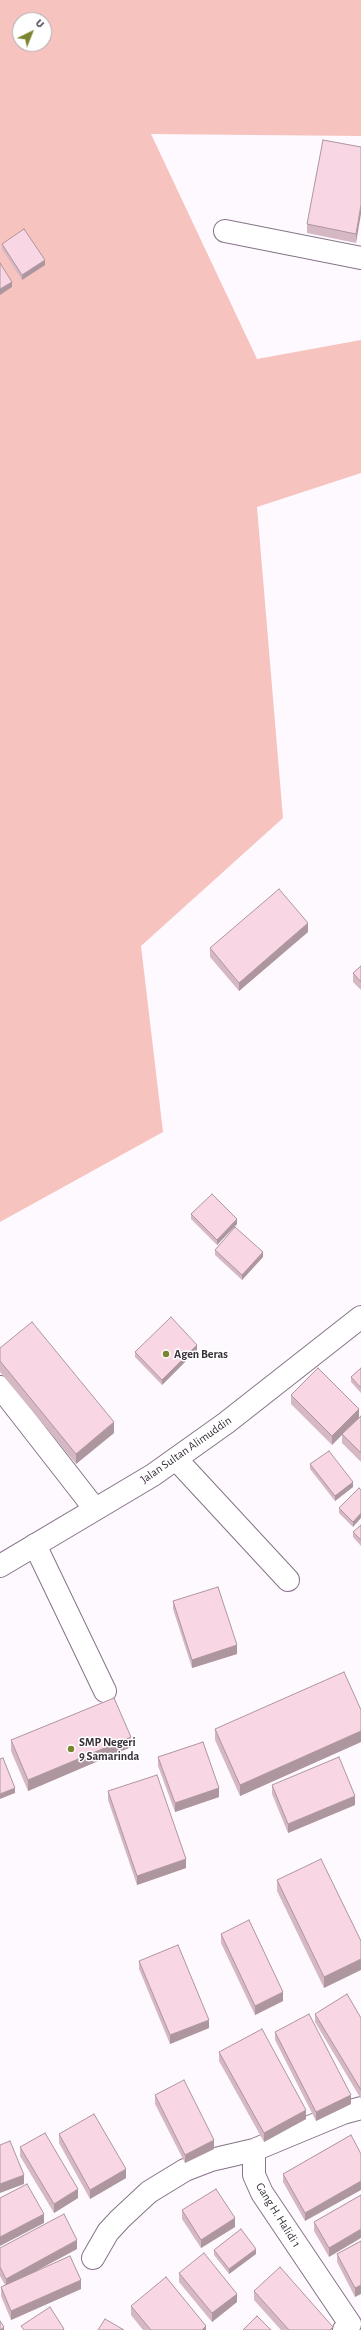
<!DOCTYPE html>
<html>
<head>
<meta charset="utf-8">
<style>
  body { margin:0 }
  #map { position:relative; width:361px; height:2330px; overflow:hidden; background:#fef9fe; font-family:"Alegreya Sans",sans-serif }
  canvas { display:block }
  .north { position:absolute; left:12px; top:12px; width:40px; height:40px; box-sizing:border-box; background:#fff; border:1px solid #afacb0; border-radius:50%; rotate:43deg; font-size:11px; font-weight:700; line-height:16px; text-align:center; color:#38303a }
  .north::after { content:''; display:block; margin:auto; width:14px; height:18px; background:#7b8430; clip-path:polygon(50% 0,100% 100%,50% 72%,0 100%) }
</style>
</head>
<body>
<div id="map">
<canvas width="361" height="2330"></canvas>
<div class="north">U</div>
</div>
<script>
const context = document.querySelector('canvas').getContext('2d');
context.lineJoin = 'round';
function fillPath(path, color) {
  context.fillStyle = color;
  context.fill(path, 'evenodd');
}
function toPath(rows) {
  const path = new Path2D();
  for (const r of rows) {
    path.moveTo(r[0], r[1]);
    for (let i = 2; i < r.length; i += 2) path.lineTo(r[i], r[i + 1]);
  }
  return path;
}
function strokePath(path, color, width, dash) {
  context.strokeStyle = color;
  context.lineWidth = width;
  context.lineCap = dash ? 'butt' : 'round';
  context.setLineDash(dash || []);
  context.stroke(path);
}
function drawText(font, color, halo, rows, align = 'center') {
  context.font = font + ' "Alegreya Sans",sans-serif';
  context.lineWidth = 3;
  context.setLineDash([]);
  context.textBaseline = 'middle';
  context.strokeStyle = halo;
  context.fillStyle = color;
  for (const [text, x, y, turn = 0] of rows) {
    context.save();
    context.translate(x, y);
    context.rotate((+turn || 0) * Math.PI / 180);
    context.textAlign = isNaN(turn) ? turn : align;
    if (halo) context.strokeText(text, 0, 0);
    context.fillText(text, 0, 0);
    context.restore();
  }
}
fillPath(toPath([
  [0,0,361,0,361,136,151,134,257,359,361,340,361,473,257,507,283,818,141,946,163,1132,0,1222],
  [20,20,44,20,44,44,20,44]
]), '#f6c3bf');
const minor = toPath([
  [225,231,361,258],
  [0,1387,95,1509],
  [176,1459,288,1580],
  [35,1545,105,1691],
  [93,2258,108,2232,120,2219,149,2192,185,2170,211,2160,254,2150],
  [344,2330,350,2324,262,2193,254,2175,254,2150,343,2113,361,2108]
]);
const secondary = toPath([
  [0,1566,153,1475,226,1423,361,1317]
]);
strokePath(minor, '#867389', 24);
strokePath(secondary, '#867389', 24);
strokePath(minor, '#fff', 22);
strokePath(secondary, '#fff', 22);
fillPath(toPath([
  [361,147,356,243,307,233,307,224],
  [2,244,45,265,22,280,2,249],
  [308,932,239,991,210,957,210,948],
  [361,966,361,990,353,982,353,973],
  [191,1214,237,1224,217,1245,191,1219],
  [215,1250,263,1257,242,1280,215,1255],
  [0,1348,114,1433,76,1464,0,1372],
  [197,1350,162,1385,135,1357,135,1352],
  [361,1368,361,1393,351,1382,351,1377],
  [291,1395,359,1418,361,1416,361,1462,342,1443,342,1434,332,1445,291,1404],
  [310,1464,353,1487,335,1501,310,1469],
  [359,1488,353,1527,339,1513,339,1508],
  [361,1525,361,1546,353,1537,353,1532],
  [173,1601,237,1654,192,1668,173,1609],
  [361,1710,361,1742,240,1796,215,1740,215,1729],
  [11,1740,131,1747,28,1791,11,1751],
  [158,1757,219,1797,175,1812,158,1766],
  [272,1785,355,1805,288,1833,272,1794],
  [108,1791,186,1868,137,1885,108,1800],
  [277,1880,361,1941,324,1988,277,1891],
  [221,1934,283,2001,255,2015,221,1943],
  [139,1961,209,2028,170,2044,139,1969],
  [315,2014,361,2018,361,2099,315,2022],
  [275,2032,351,2104,316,2121,275,2040],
  [219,2052,306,2119,264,2142,219,2061],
  [155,2095,214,2149,185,2163,155,2104],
  [59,2134,126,2178,90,2199,59,2143],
  [351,2135,305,2221,283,2182,283,2174],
  [20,2147,78,2198,54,2213,20,2156],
  [361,2195,329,2257,314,2231,314,2222],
  [182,2210,235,2227,201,2248,182,2219],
  [361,2241,355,2297,337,2262,337,2254],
  [0,2248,77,2249,36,2271,81,2289,11,2320,1,2296,1,2287,5,2285,0,2276],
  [214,2250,256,2254,229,2274,214,2255],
  [179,2273,237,2302,212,2322,179,2282],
  [254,2291,333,2330,281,2330,254,2300],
  [131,2306,206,2330,143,2330,131,2315]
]), '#d5b8c3');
fillPath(toPath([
  [361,205,361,214,356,243,356,234],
  [45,260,45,265,22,280,22,275],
  [12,282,12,287,0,295,0,289],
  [308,923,308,932,239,991,239,983],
  [237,1219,237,1224,217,1245,217,1240],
  [263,1252,263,1257,242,1280,242,1275],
  [197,1345,197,1350,162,1385,162,1380],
  [359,1409,359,1418,332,1445,332,1436],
  [114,1422,114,1433,76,1464,76,1454],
  [353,1482,353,1487,335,1501,335,1496],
  [361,1513,361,1518,353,1527,353,1522],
  [237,1645,237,1654,192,1668,192,1660],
  [361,1731,361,1742,240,1796,240,1785],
  [131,1737,131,1747,28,1791,28,1780],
  [15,1788,15,1793,0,1799,0,1794],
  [219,1788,219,1797,175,1812,175,1803],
  [355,1796,355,1805,288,1833,288,1824],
  [186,1859,186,1868,137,1885,137,1876],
  [361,1959,361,1970,324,1988,324,1977],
  [283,1992,283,2001,255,2015,255,2006],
  [209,2020,209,2028,170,2044,170,2035],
  [351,2095,351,2104,316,2121,316,2112],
  [306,2110,306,2119,264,2142,264,2133],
  [214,2140,214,2149,185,2163,185,2155],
  [126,2169,126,2178,90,2199,90,2190],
  [24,2175,24,2184,0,2193,0,2184],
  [361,2181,361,2190,305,2221,305,2213],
  [78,2189,78,2198,54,2213,54,2204],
  [44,2214,44,2223,0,2246,0,2237],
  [235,2218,235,2227,201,2248,201,2240],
  [361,2229,361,2238,329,2257,329,2248],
  [77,2240,77,2249,6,2287,6,2279],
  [256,2249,256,2254,229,2274,229,2269],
  [81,2280,81,2289,11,2320,11,2311],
  [361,2285,361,2294,355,2297,355,2288],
  [237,2294,237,2302,212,2322,212,2313],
  [206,2326,206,2330,202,2330],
  [4,2327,4,2330,0,2330]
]), '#ae969f');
const building = toPath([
  [323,140,361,147,361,205,356,234,307,224,323,140],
  [24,229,45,260,22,275,2,244,24,229],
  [0,263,12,282,0,289,0,263],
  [279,889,308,923,239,983,210,948,279,889],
  [361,966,361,982,353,973,361,966],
  [212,1194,237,1219,217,1240,191,1214,212,1194],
  [235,1227,263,1252,242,1275,215,1250,235,1227],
  [171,1317,197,1345,162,1380,135,1352,171,1317],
  [32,1322,114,1422,76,1454,0,1361,0,1348,32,1322],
  [318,1368,359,1409,332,1436,291,1395,318,1368],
  [361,1368,361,1388,351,1377,361,1368],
  [361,1416,361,1453,342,1434,361,1416],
  [329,1451,353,1482,335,1496,310,1464,329,1451],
  [359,1488,361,1490,361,1513,353,1522,339,1508,359,1488],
  [361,1525,361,1540,353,1532,361,1525],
  [218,1587,237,1645,192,1660,173,1601,218,1587],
  [344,1672,361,1710,361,1731,240,1785,215,1729,344,1672],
  [114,1698,131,1737,28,1780,11,1740,114,1698],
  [203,1742,219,1788,175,1803,158,1757,203,1742],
  [339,1757,355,1796,288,1824,272,1785,339,1757],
  [3,1758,15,1788,0,1794,0,1759,3,1758],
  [157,1775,186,1859,137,1876,108,1791,157,1775],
  [321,1859,361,1941,361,1959,324,1977,277,1880,321,1859],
  [249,1920,283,1992,255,2006,221,1934,249,1920],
  [178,1945,209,2020,170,2035,139,1961,178,1945],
  [347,1994,361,2018,361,2090,315,2014,347,1994],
  [309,2014,351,2095,316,2112,275,2032,309,2014],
  [262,2029,306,2110,264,2133,219,2052,262,2029],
  [184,2080,214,2140,185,2155,155,2095,184,2080],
  [94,2114,126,2169,90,2190,59,2134,94,2114],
  [45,2133,78,2189,54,2204,20,2147,45,2133],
  [351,2135,361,2154,361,2181,305,2213,283,2174,351,2135],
  [10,2141,24,2175,0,2184,0,2145,10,2141],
  [27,2184,44,2214,0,2237,0,2198,27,2184],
  [216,2189,235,2218,201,2240,182,2210,216,2189],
  [361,2195,361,2229,329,2248,314,2222,361,2195],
  [64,2214,77,2240,6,2279,0,2267,0,2248,64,2214],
  [241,2229,256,2249,229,2269,214,2250,241,2229],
  [361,2241,361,2285,355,2288,337,2254,361,2241],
  [204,2253,237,2294,212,2313,179,2273,204,2253],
  [70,2256,81,2280,11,2311,1,2287,70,2256],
  [280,2267,333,2327,330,2330,289,2330,254,2291,280,2267],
  [166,2277,206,2326,202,2330,151,2330,131,2306,166,2277],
  [50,2307,64,2329,63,2330,24,2330,21,2326,50,2307],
  [257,2316,271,2330,243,2330,257,2316],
  [105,2319,124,2330,98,2330,105,2319],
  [0,2321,4,2327,0,2330,0,2321]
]);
fillPath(building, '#f8d6e3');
strokePath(building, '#ae969f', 1);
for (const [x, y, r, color] of [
  [166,1354,4,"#7b8430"],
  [71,1749,4,"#7b8430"]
]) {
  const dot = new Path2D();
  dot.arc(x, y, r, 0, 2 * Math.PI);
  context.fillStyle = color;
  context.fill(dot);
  strokePath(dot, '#fff', 1.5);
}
drawText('bold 12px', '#38303a', '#fff', [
  ["Agen Beras",174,1354],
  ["SMP Negeri",79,1742],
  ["9 Samarinda",79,1756]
], 'left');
drawText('12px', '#38303a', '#fff', [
  ["Jalan Sultan Alimuddin",186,1450,-35],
  ["Gang H. Halidi 1",278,2215,58]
]);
</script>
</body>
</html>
